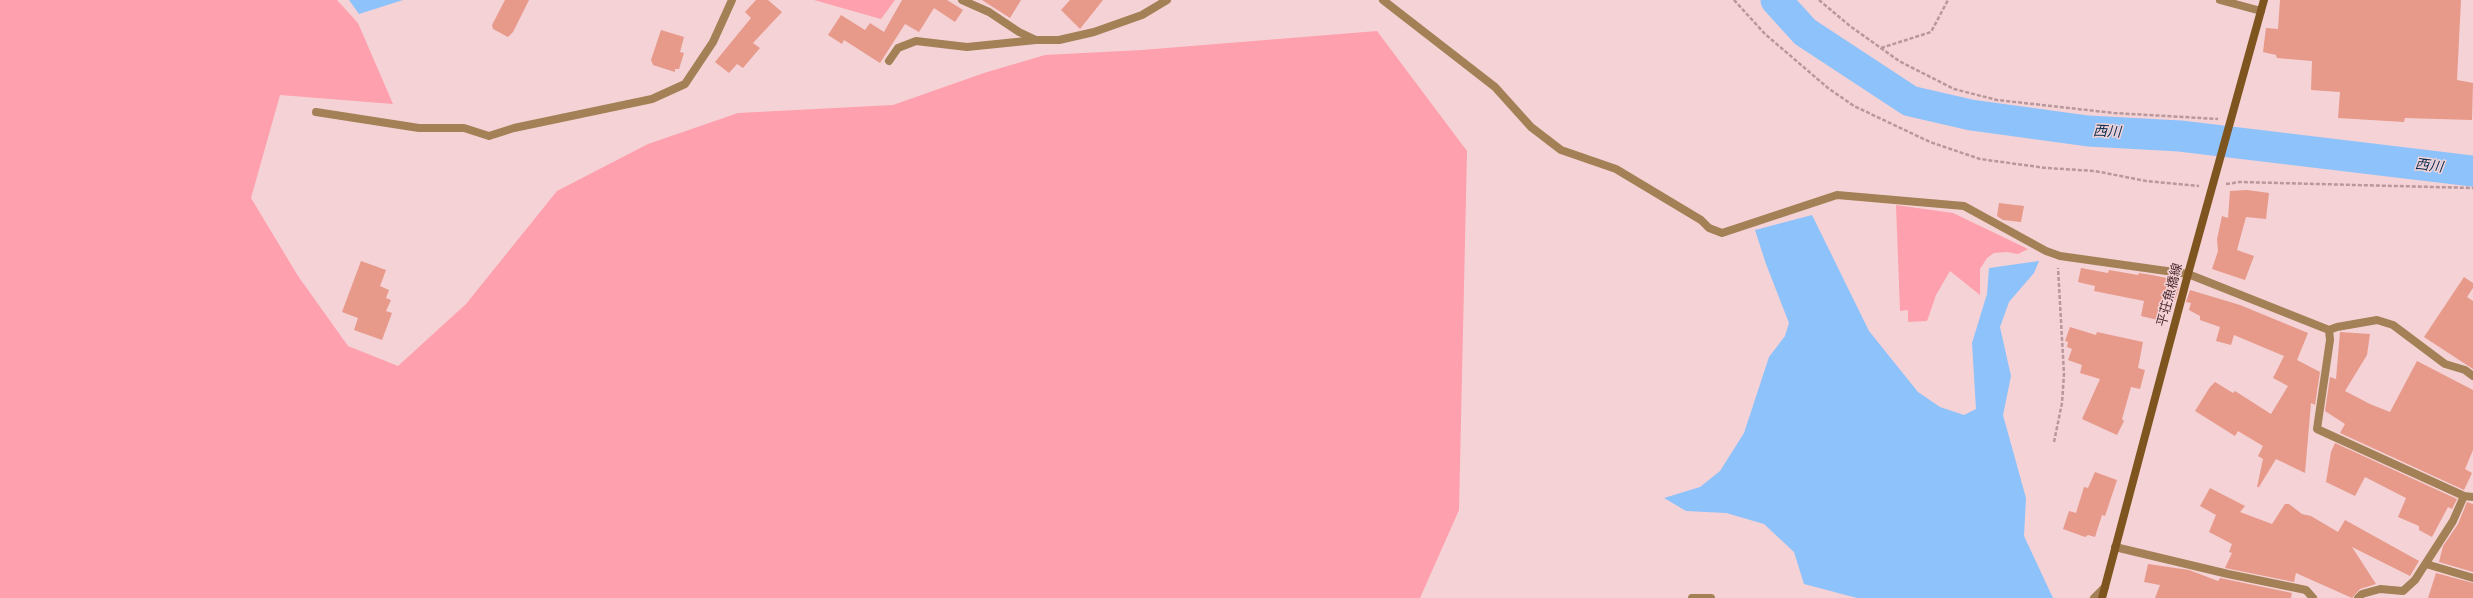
<!DOCTYPE html>
<html>
<head>
<meta charset="utf-8">
<style>
  body { margin:0 }
  canvas { display:block; background:#f4d2d5 }
</style>
</head>
<body>
<canvas width="2473" height="598"></canvas>
<script>
const context = document.querySelector('canvas').getContext('2d');
context.lineJoin = 'round';
function fillPath(path, color) {
  context.fillStyle = color;
  context.fill(path, 'evenodd');
}
function toPath(rows) {
  const path = new Path2D();
  for (const r of rows) {
    path.moveTo(r[0], r[1]);
    for (let i = 2; i < r.length; i += 2) path.lineTo(r[i], r[i + 1]);
  }
  return path;
}
function strokePath(path, color, width, dash) {
  context.strokeStyle = color;
  context.lineWidth = width;
  context.lineCap = dash ? 'butt' : 'round';
  context.setLineDash(dash || []);
  context.stroke(path);
}
function drawText(font, color, halo, rows, align = 'center') {
  context.font = font + ' "Libre Baskerville","Noto Sans JP",serif';
  context.lineWidth = 3;
  context.setLineDash([]);
  context.textBaseline = 'middle';
  context.strokeStyle = halo;
  context.fillStyle = color;
  for (const [text, x, y, turn = 0] of rows) {
    context.save();
    context.translate(x, y);
    context.rotate((+turn || 0) * Math.PI / 180);
    context.textAlign = isNaN(turn) ? turn : align;
    if (halo) context.strokeText(text, 0, 0);
    context.fillText(text, 0, 0);
    context.restore();
  }
}
fillPath(toPath([
  [0,0,337,0,358,23,393,104,280,95,251,198,298,276,348,346,398,366,466,304,557,191,648,144,738,113,893,105,984,73,1045,55,1142,50,1377,31,1467,151,1459,510,1420,598,0,598],
  [814,0,895,0,881,19],
  [1896,205,1953,213,2028,249,2018,254,2007,252,1994,253,1987,258,1980,269,1980,295,1950,271,1936,295,1927,321,1908,322,1908,310,1900,311]
]), '#fea0ad');
fillPath(toPath([
  [349,0,403,0,359,14],
  [1812,215,1869,331,1918,392,1940,407,1964,415,1976,409,1972,343,1987,294,1989,268,2039,261,2034,273,2009,302,2000,327,2011,376,2003,415,2026,498,2024,536,2053,598,1857,598,1804,584,1794,552,1764,524,1726,513,1686,511,1664,498,1700,487,1720,471,1744,433,1769,357,1785,336,1789,323,1766,264,1755,230]
]), '#8ec2fb');
strokePath(toPath([
  [1776,0,1805,32,1910,101,1971,115,2088,131,2180,136,2473,171]
]), '#8ec2fb', 31);
fillPath(toPath([
  [505,0,529,0,513,32,508,37,493,29,492,25],
  [756,0,768,0,782,12,753,43,760,48,743,68,737,64,729,73,715,62,751,18,745,12],
  [902,0,947,0,963,10,955,22,934,8,919,32,905,24,880,63,844,40,842,44,828,35,841,15,865,30,870,23,884,32],
  [982,0,1021,0,1010,18],
  [1070,0,1103,0,1080,29,1061,10],
  [2280,0,2461,0,2457,80,2473,83,2472,120,2405,118,2404,122,2338,118,2340,92,2311,90,2312,61,2277,58,2276,55,2263,52,2266,28,2278,29],
  [661,30,684,37,680,52,684,53,679,69,675,69,675,72,653,65,651,60],
  [2247,190,2269,193,2266,219,2246,217,2237,250,2254,256,2245,280,2212,269,2218,251,2217,239,2222,216,2228,218,2230,191],
  [1999,203,2024,206,2021,222,2003,220,1997,216],
  [361,261,386,270,380,286,389,290,386,298,391,300,386,311,392,313,382,340,354,330,358,318,342,312],
  [2081,268,2108,273,2109,270,2138,275,2139,273,2152,275,2171,279,2170,284,2179,287,2175,300,2164,297,2158,320,2141,316,2144,301,2094,291,2095,286,2078,282],
  [2464,277,2473,283,2473,288,2467,297,2473,301,2473,369,2424,337],
  [2190,290,2240,305,2308,333,2297,360,2320,372,2315,405,2311,403,2305,473,2276,459,2259,487,2257,487,2263,459,2258,456,2263,446,2238,431,2235,436,2195,411,2210,387,2215,382,2233,393,2235,391,2271,414,2288,386,2273,378,2284,356,2234,335,2231,345,2216,341,2220,327,2200,320,2200,316,2189,310,2191,303,2186,302],
  [2070,327,2096,335,2097,332,2143,342,2138,368,2145,370,2140,389,2131,387,2122,419,2124,421,2117,435,2082,419,2100,379,2080,373,2082,365,2068,360,2072,349,2067,347,2068,342,2065,341],
  [2340,332,2370,334,2367,355,2345,391,2370,404,2390,412,2417,361,2473,390,2473,450,2465,469,2472,473,2464,490,2340,433,2345,424,2325,411,2330,377,2336,379],
  [2335,443,2457,499,2452,509,2448,507,2432,537,2419,530,2419,526,2398,517,2406,498,2365,477,2355,496,2326,482,2331,452],
  [2095,472,2117,480,2105,516,2102,515,2095,537,2088,535,2085,537,2063,529,2069,511,2076,513,2084,487,2088,488],
  [2210,488,2245,506,2240,512,2272,524,2285,504,2289,504,2302,514,2311,516,2338,532,2345,520,2419,561,2410,576,2352,547,2376,584,2360,589,2352,598,2296,573,2294,582,2225,568,2232,553,2229,552,2232,544,2209,532,2216,515,2200,506],
  [2467,502,2473,504,2473,572,2439,562,2443,546,2458,524],
  [2148,564,2189,570,2218,581,2220,578,2292,593,2291,598,2155,598,2160,585,2144,582],
  [2436,573,2473,583,2473,598,2428,598]
]), '#e7998a');
strokePath(toPath([
  [1734,0,1765,34,1828,88,1854,106,1930,142,1980,159,2046,168,2095,171,2146,181,2199,186],
  [1819,0,1850,26,1899,61,1954,89,1997,100,2114,113,2218,119],
  [1881,48,1931,32,1948,0],
  [2226,184,2240,182,2473,188],
  [2054,442,2062,403,2064,374,2058,268]
]), '#b9989b', 2.5, [4, 2]);
strokePath(toPath([
  [889,61,898,48,916,41,967,47,1036,40],
  [2426,564,2473,578],
  [1692,598,1711,598]
]), '#a38055', 8);
strokePath(toPath([
  [962,0,989,12,1019,32,1036,40,1059,40,1094,32,1142,15,1167,0],
  [1383,0,1495,87,1531,127,1561,150,1616,169,1701,220,1709,228,1722,233,1837,195,1964,206,2046,251,2060,256,2188,274,2329,330,2337,327,2377,320,2393,325,2445,364,2465,370,2473,376],
  [2220,0,2261,11],
  [316,112,419,128,464,128,489,136,514,128,652,99,685,84,713,42,732,0],
  [2329,330,2330,340,2317,429,2464,496,2473,497],
  [2115,547,2228,574,2306,590,2313,598],
  [2094,598,2105,587],
  [2358,598,2362,594,2380,589,2403,591,2415,580,2453,521,2464,496]
]), '#a38055', 8);
strokePath(toPath([
  [2102,598,2188,274,2264,0]
]), '#7e551e', 8);
drawText('13px', '#4c2b30', '#f4d2d5', [
  ["平荘魚橋線",2170,295,-75]
]);
drawText('italic 14px', '#082f52', '#f4d2d5', [
  ["西川",2107,132,3],
  ["西川",2429,166,7]
]);
</script>
</body>
</html>
